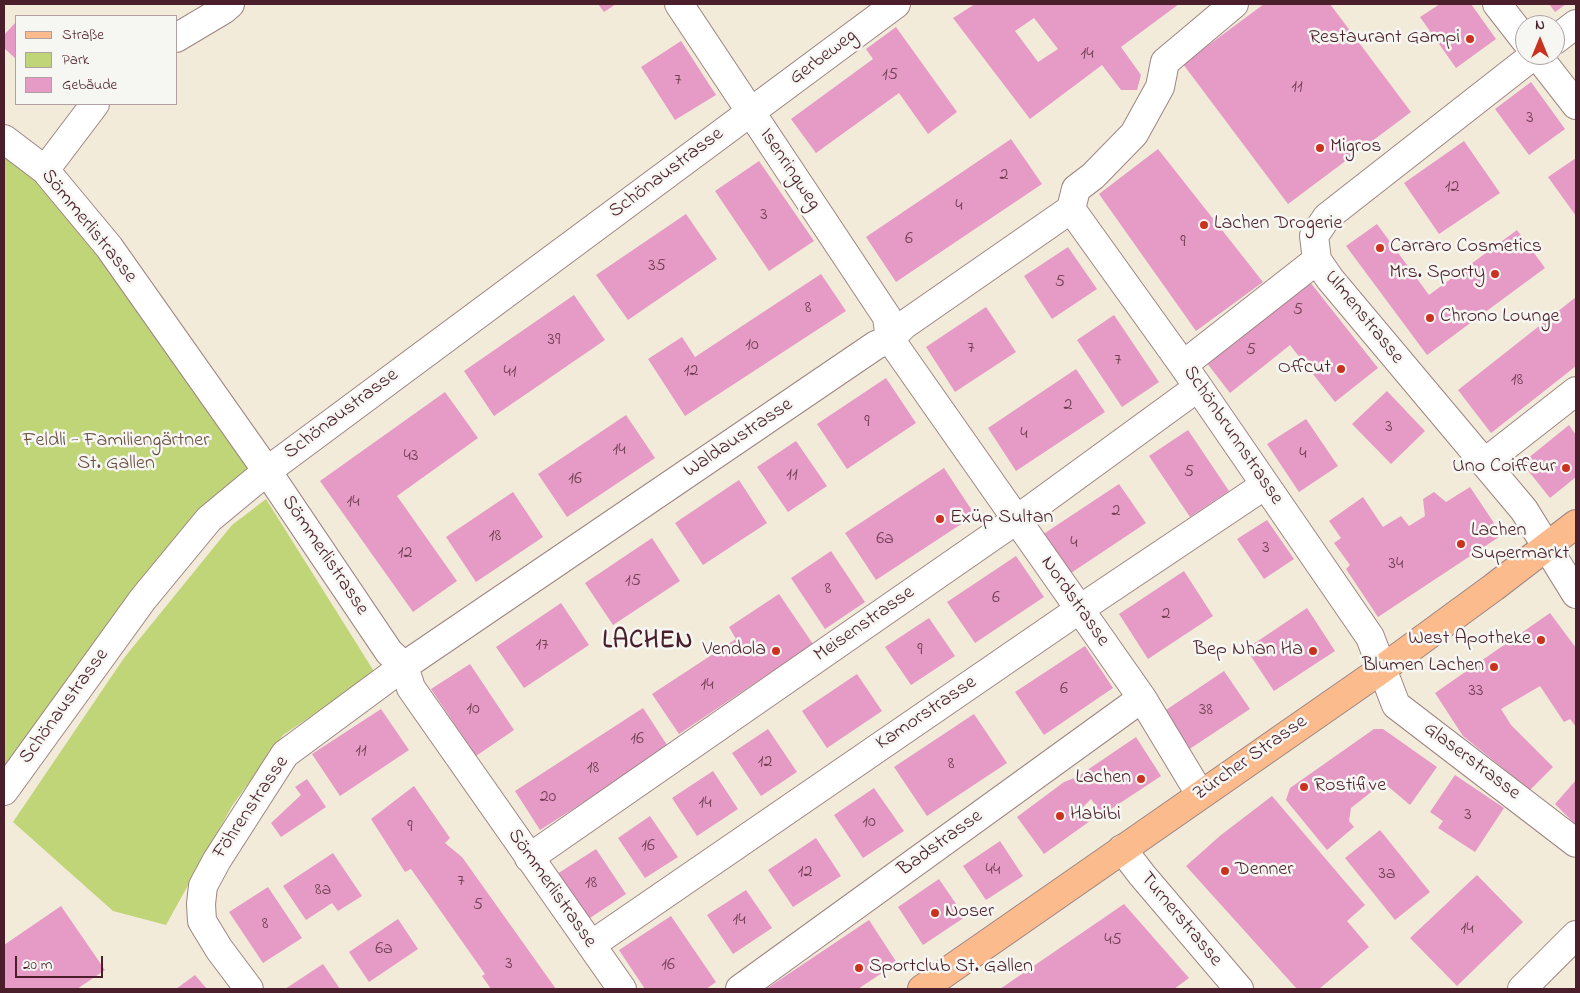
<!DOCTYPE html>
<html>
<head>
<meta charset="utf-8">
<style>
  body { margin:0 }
  #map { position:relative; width:1580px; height:993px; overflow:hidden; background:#f2ebda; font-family:"Indie Flower",sans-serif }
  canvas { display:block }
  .frame { position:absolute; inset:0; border:5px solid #4a1f2b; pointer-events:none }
  .legend { position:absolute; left:15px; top:15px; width:162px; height:90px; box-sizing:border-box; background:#f6f6f2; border:1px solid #b1a0a2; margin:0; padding:6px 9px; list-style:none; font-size:15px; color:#4a1f2b }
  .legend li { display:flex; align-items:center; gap:10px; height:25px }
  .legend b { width:25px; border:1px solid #b1a0a2 }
  .north { position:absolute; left:1515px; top:15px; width:50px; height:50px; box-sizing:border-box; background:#f6f6f2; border:1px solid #b1a0a2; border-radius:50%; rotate:0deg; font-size:14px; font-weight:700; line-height:20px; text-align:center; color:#4a1f2b }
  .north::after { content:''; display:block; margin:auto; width:18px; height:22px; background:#c8321e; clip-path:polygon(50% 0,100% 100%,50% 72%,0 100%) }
  .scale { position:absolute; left:15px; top:956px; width:88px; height:22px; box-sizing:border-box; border:2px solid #4a1f2b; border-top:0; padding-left:6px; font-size:15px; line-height:18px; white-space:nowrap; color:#4a1f2b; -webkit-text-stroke:4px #f6f6f2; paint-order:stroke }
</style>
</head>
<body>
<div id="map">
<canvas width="1580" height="993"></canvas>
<div class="frame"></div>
<ul class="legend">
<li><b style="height:6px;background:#fbbb8d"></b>Straße</li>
<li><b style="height:14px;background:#c0d478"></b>Park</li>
<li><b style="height:14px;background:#e69ac6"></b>Gebäude</li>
</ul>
<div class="north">N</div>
<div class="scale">20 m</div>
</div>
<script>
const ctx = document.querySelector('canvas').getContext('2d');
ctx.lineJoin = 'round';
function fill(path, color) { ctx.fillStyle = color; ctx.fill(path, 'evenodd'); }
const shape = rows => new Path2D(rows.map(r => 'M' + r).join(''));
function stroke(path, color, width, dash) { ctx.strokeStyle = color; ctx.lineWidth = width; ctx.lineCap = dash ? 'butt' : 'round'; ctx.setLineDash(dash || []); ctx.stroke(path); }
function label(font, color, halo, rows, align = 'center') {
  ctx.font = font + ' "Indie Flower",sans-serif'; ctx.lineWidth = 5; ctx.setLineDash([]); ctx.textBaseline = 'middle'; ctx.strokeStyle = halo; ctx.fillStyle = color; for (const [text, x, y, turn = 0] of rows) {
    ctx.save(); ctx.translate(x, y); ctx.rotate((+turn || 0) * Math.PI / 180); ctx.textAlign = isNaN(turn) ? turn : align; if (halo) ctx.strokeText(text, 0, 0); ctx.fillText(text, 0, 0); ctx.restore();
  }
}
fill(shape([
  [4,139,45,170,267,471,4,773],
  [266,499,375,673,283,735,232,806,166,925,113,911,13,822,124,658,232,525]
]), '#c0d478');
fill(shape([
  [598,4,616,4,604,12],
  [975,4,1179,4,1121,47,1141,75,1137,90,1121,90,1102,65,1030,119,953,18],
  [1034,18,1058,49,1038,62,1015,31],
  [1264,4,1330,4,1411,112,1288,204,1183,64],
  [1440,4,1471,4,1496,39,1456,68,1420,17],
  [1549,4,1566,4,1555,12],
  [16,22,16,59,4,48,4,35],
  [896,27,957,112,928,134,899,93,816,153,791,119,873,59,866,49],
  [681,41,716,95,675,120,641,67],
  [1531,82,1565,129,1529,155,1495,109],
  [1011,139,1042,184,896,282,866,237],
  [1464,141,1500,193,1439,234,1404,183],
  [1158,149,1263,282,1196,331,1099,194],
  [1576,158,1576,216,1548,177],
  [759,161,814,241,769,271,715,191],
  [686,214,717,259,628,320,596,275],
  [1377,224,1429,295,1517,230,1545,268,1427,355,1346,246],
  [1068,247,1097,289,1052,319,1024,276],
  [821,274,846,311,685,416,648,359,682,337,695,357],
  [1306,277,1378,368,1335,402,1290,345,1230,393,1203,358],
  [574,295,605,340,494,416,464,371],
  [1576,297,1576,366,1491,433,1458,390],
  [986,307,1016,352,955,392,926,347],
  [1114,315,1159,382,1122,407,1077,340],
  [1076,369,1105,412,1016,471,988,428],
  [886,378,916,423,847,469,817,424],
  [1387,391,1425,431,1391,464,1352,424],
  [445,392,478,438,397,496,457,581,413,612,320,481],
  [626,415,655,458,567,517,538,474],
  [1306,419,1338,466,1299,492,1267,444],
  [1569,425,1576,435,1576,477,1550,498,1522,463],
  [1188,430,1229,491,1190,517,1149,456],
  [796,441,827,486,788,512,757,467],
  [944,468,975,515,876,580,845,533],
  [739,480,767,523,703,565,675,523],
  [1119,484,1146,523,1068,575,1042,535],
  [1470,487,1502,535,1378,617,1346,569,1350,565,1334,543,1341,538,1329,521,1363,497,1383,527,1401,516,1409,526,1425,516,1423,499,1434,492,1446,502],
  [513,492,543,537,476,582,446,537],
  [1267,520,1294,559,1264,579,1237,539],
  [652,538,680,581,613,625,585,583],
  [831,551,865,602,825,629,791,578],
  [1016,556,1044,597,975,643,947,602],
  [1184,571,1213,616,1148,659,1119,614],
  [779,594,813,644,679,734,652,694,736,639,729,627],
  [561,603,589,645,524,688,496,647],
  [1307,608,1335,651,1274,691,1246,649],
  [1550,613,1576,648,1576,727,1570,719,1564,722,1540,686,1501,709,1511,725,1553,767,1530,790,1463,736,1435,693],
  [929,618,955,656,911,685,885,647],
  [1085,646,1113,688,1044,735,1015,692],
  [470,664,514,730,476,756,431,689],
  [1224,671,1250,709,1188,750,1163,712],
  [857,674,882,711,827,748,802,711],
  [643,708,669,748,540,830,515,791],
  [381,709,409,750,340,796,312,754],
  [974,714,1007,763,927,816,894,767],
  [768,729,797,772,761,796,732,753],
  [1374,729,1383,729,1437,767,1410,805,1384,783,1375,789,1351,808,1349,821,1354,827,1327,850,1286,800,1290,788],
  [1136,737,1161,776,1102,815,1091,799,1081,809,1090,821,1044,854,1017,817,1064,782,1077,777],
  [713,771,738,809,697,836,672,798],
  [1455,775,1504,808,1475,852,1438,828,1443,821,1430,812],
  [307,779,326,807,281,837,271,823,301,795,295,787],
  [1576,780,1576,825,1555,804],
  [414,786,450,838,445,843,462,857,556,989,491,989,482,976,485,974,411,869,405,872,371,819],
  [874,788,904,831,863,858,834,815],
  [1272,796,1365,905,1347,921,1369,947,1319,989,1297,989,1186,866,1221,835],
  [650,816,678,857,645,878,618,838],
  [1380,830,1430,892,1395,920,1345,858],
  [816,838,841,876,793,907,768,870],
  [1000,841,1023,876,986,900,963,866],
  [596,849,626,894,587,920,557,874],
  [333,853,362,896,338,911,332,903,306,920,283,886],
  [1477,875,1523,922,1457,986,1410,938],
  [939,879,965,917,923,945,898,907],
  [268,887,302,938,263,963,229,912],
  [746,890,772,928,733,954,707,915],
  [1124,904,1189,978,1174,989,1000,989],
  [61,906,105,970,77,989,4,989,4,945],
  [671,916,716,982,706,989,645,989,619,950],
  [398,919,418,949,369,982,349,952],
  [869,920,897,963,858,989,766,989],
  [323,964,340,989,285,989],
  [195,975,207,989,176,989]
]), '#e69ac6');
const minor = shape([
  [679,4,887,317,890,339,1142,698,1200,794],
  [1497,4,1525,40],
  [176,38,223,10,230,4],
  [1555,40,1576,24],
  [1534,55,1327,217,1314,236,1317,260,1330,279,1524,510,1576,594],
  [1537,55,1576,105],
  [4,139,45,170,109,247,267,471,389,652,404,666,411,688,622,989],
  [45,170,95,104],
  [1071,209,1183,365,1370,637,1396,705,1576,843],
  [1071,209,1076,189,1093,176,1134,134,1160,87,1165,62,1234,4],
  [1183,365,1317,260],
  [1484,463,1576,391],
  [4,791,143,599,209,519,267,471,896,4],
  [1122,849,1142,875,1239,989],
  [529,858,1016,520,1197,388],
  [591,945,1080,609,1265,485],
  [249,989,219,949,202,921,201,904,203,886,217,860,285,754,404,666,876,345,890,339,904,325,1071,209],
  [740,989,1142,698],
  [1522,989,1576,935]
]);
const major = shape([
  [922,989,1382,669,1494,587,1576,524]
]);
stroke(minor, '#9e8582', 30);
stroke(major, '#9e8582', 30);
stroke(minor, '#fff', 28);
stroke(major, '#fbbb8d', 28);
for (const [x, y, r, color] of [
  [1470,39,5,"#c8321e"],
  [1320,148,5,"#c8321e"],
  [1204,225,5,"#c8321e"],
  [1380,248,5,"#c8321e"],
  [1495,274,5,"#c8321e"],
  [1430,318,5,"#c8321e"],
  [1341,369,5,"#c8321e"],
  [1566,468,5,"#c8321e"],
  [940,519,5,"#c8321e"],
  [1461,544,5,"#c8321e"],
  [1541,640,5,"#c8321e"],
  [776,651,5,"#c8321e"],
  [1313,651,5,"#c8321e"],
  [1494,667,5,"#c8321e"],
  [1141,779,5,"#c8321e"],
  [1304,787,5,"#c8321e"],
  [1060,816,5,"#c8321e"],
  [1225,871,5,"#c8321e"],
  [935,913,5,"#c8321e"],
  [859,968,5,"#c8321e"]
]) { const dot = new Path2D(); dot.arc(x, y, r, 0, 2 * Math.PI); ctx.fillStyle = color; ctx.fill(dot); stroke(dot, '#f6f6f2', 2); }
label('18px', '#713e52', null, [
  ["14",1087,55],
  ["15",890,76],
  ["7",678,81],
  ["11",1297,88],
  ["3",1530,119],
  ["2",1004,176],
  ["12",1452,188],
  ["4",959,207],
  ["3",764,216],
  ["6",909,240],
  ["9",1183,243],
  ["35",657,267],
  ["5",1060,283],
  ["8",808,309],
  ["5",1298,311],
  ["39",554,341],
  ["10",752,346],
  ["7",971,349],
  ["5",1251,351],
  ["7",1118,361],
  ["12",691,372],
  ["41",510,373],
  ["18",1517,381],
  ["2",1068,406],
  ["9",867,423],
  ["3",1389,428],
  ["4",1024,435],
  ["14",619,451],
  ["4",1303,455],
  ["43",411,457],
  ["5",1189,473],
  ["11",792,476],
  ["16",575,480],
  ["14",353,503],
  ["2",1116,512],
  ["18",495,537],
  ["6a",885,540],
  ["4",1074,544],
  ["3",1266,549],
  ["12",405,554],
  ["34",1396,565],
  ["15",633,582],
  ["8",828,590],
  ["6",996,599],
  ["2",1166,615],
  ["17",542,646],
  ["9",920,651],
  ["14",707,686],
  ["6",1064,690],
  ["33",1476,692],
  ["10",473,710],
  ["38",1206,711],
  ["16",637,740],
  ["11",361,752],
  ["12",765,763],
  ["8",951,765],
  ["18",593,769],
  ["20",548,798],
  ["14",705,804],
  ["3",1468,816],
  ["10",869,823],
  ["9",410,828],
  ["16",648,847],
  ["44",993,871],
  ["12",805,873],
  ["3a",1387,875],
  ["7",461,882],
  ["18",591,884],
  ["8a",323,891],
  ["5",478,906],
  ["14",739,921],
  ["8",265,925],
  ["14",1467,930],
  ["45",1113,941],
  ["6a",384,950],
  ["3",509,965],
  ["16",668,966]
]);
label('20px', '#4a1f2b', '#f6f6f2', [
  ["Restaurant Gampi",1460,39,"right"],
  ["Migros",1330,148],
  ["Lachen Drogerie",1214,225],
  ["Carraro Cosmetics",1390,248],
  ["Mrs. Sporty",1485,274,"right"],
  ["Chrono Lounge",1440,318],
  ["Offcut",1331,369,"right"],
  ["Uno Coiffeur",1556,468,"right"],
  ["Exüp Sultan",950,519],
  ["Lachen",1471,532],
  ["Supermarkt",1471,555],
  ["West Apotheke",1531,640,"right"],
  ["Vendola",766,651,"right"],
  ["Bep Nhan Ha",1303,651,"right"],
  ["Blumen Lachen",1484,667,"right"],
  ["Lachen",1131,779,"right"],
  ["Rostifive",1314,787],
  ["Habibi",1070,816],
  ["Denner",1235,871],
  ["Noser",945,913],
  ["Sportclub St. Gallen",869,968]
], 'left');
label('20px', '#4a1f2b', '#f6f6f2', [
  ["Gerbeweg",824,58,-37],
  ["Isenringweg",789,170,56],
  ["Schönaustrasse",667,174,-37],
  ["Sömmerlistrasse",88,227,51],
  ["Ulmenstrasse",1363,318,51],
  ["Schönaustrasse",342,415,-37],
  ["Schönbrunnstrasse",1232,436,56],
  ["Waldaustrasse",739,439,-34],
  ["Sömmerlistrasse",324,556,56],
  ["Nordstrasse",1074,602,55],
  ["Meisenstrasse",865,625,-35],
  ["Schönaustrasse",65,707,-54],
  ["Kamorstrasse",927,714,-34],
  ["Zürcher Strasse",1251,759,-35],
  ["Glaserstrasse",1471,762,37],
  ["Föhrenstrasse",252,808,-56],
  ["Badstrasse",941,844,-36],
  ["Sömmerlistrasse",551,889,55],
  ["Turnerstrasse",1180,920,50]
]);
label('20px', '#684c3e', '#f6f6f2', [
  ["Feldli - Familiengärtner",116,442],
  ["St. Gallen",116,465]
]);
ctx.letterSpacing = '1px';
label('bold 25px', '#4a1f2b', '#f6f6f2', [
  ["LACHEN",648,643]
]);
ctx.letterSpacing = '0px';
</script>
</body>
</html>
